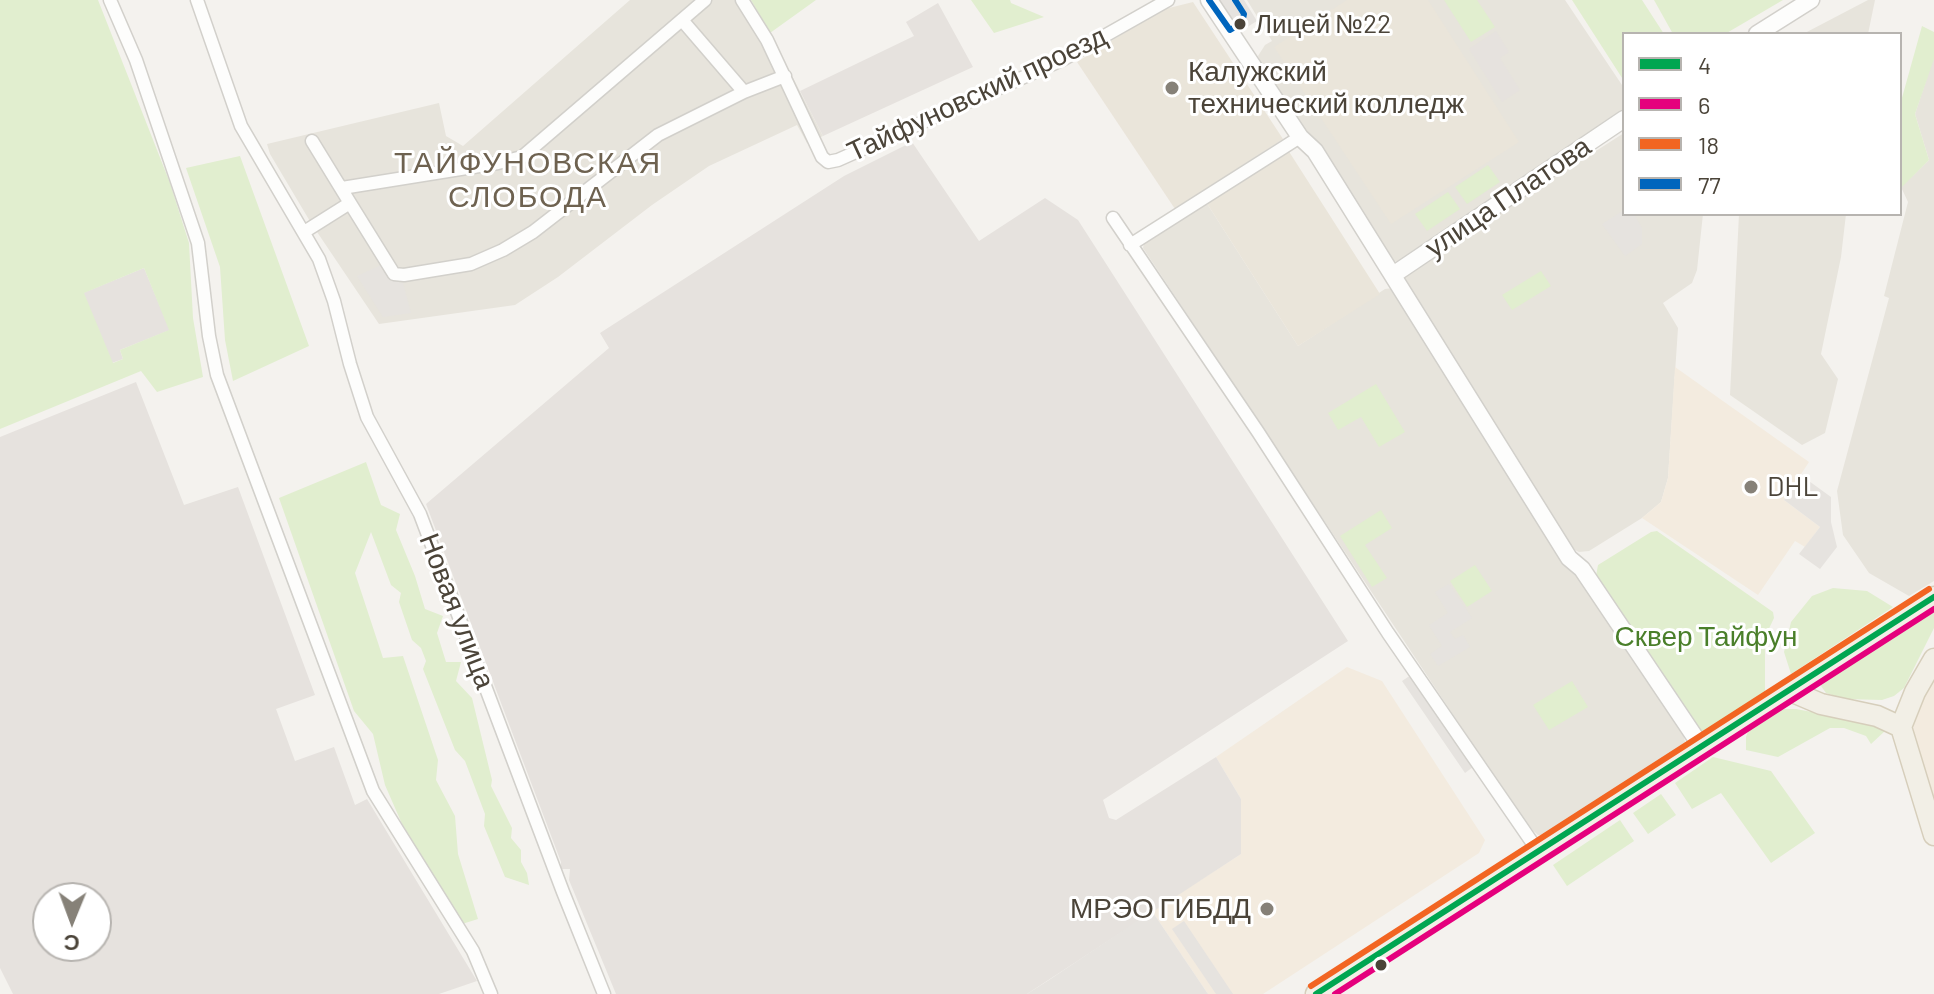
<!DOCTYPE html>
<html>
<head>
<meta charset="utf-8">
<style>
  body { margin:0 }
  #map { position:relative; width:1934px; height:994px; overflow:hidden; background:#f4f2ee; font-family:Barlow,sans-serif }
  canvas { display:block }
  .legend { position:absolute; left:1622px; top:32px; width:280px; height:184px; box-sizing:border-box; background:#fff; border:2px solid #b7b4b0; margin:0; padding:10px 14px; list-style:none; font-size:24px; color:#4b4439 }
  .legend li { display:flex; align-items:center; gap:16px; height:40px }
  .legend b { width:40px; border:2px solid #b7b4b0 }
  .north { position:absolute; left:32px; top:882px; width:80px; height:80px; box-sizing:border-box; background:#fff; border:2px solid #b7b4b0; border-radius:50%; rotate:181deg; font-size:22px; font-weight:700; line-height:32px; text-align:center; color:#4b4439 }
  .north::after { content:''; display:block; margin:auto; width:28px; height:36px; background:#868178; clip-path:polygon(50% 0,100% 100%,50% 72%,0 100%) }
</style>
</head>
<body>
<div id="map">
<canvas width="1934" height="994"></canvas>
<ul class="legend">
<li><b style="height:10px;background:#00a651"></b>4</li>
<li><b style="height:10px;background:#e5007d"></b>6</li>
<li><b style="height:10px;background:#f26522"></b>18</li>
<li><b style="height:10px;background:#0065bd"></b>77</li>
</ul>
<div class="north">С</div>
</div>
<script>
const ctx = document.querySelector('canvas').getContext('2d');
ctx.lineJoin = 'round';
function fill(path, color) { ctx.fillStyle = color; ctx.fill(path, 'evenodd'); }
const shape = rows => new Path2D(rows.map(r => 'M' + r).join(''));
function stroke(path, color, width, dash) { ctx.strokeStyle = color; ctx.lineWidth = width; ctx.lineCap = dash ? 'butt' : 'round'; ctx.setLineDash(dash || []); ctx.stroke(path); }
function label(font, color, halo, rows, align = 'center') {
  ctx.font = font + ' Barlow,sans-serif'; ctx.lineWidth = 6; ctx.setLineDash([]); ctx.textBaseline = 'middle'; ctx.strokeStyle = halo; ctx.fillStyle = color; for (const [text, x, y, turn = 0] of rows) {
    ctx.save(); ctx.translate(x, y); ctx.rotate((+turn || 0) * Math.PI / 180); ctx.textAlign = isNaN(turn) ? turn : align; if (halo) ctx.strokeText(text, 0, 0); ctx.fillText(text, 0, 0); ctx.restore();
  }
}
fill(shape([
  [630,0,748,0,773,39,823,136,807,143,797,125,709,166,652,205,558,277,515,305,379,324,311,223,270,154,267,144,439,103,446,136,463,146],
  [1247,0,1565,0,1624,88,1624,114,1401,262,1390,261,1303,132,1260,61,1258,56,1265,45,1272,41],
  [1868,0,1875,0,1868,34,1803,34],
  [1934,56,1934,581,1909,596,1869,573,1843,535,1837,491,1889,298,1884,296,1908,202,1901,187,1929,160,1915,114],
  [1624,133,1624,214,1703,214,1697,270,1692,283,1663,303,1678,328,1668,478,1661,502,1642,518,1589,551,1579,552,1569,547,1404,278,1410,270],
  [1206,202,1298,346,1385,289,1394,288,1683,733,1685,742,1682,747,1547,835,1538,835,1525,823,1143,248,1144,243],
  [1739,214,1846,214,1841,257,1821,354,1838,379,1825,433,1802,445,1730,395]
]), '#e7e4dc');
fill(shape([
  [1675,367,1809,462,1784,500,1820,527,1805,547,1795,541,1758,595,1642,518,1661,502,1668,478],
  [1347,667,1382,681,1485,840,1479,853,1263,994,1208,994,1152,911,1241,854,1241,799,1216,757],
  [1934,671,1934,801,1914,739,1913,722]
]), '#f3ebdf');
fill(shape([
  [938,3,973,67,823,136,800,91,914,36,906,22],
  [1496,31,1509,52,1500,58,1520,90,1502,102,1469,49],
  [912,142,979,241,1045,198,1078,220,1348,641,1103,800,1109,818,1116,820,1216,757,1241,799,1241,854,1027,994,616,994,569,880,570,869,561,869,561,862,426,504,609,348,600,333,844,176],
  [144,268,170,330,120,350,123,359,112,363,83,293],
  [136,382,184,505,238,487,315,695,276,709,295,761,334,747,355,805,367,799,477,981,439,994,13,994,0,968,0,437],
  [48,898,96,898,96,946,48,946]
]), '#e6e2de');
fill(shape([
  [1347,0,1428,0,1519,142,1391,224,1274,47],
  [1193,2,1283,139,1175,209,1077,62,1161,10],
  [1288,150,1380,294,1298,346,1206,202]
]), '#eae5da');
fill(shape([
  [0,0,98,0,170,183,189,243,193,318,203,377,157,392,141,371,0,429],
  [144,268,169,330,120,350,123,359,113,363,84,293],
  [751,0,816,0,770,33],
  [971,0,1010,0,1011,3,1044,17,994,33],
  [1444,0,1477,0,1495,27,1471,42],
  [1572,0,1642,0,1664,34,1624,34,1624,81],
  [1654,0,1783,0,1725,34,1673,34],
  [1922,26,1934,32,1934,59,1915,114,1929,160,1900,189,1900,105],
  [240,156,309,346,233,381,225,340,220,267,186,168],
  [1488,165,1500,182,1467,204,1455,187],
  [1448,192,1460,209,1427,231,1415,214],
  [1541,271,1551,286,1512,310,1502,295],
  [1376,384,1405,432,1379,447,1361,417,1338,430,1328,413],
  [366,462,381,505,400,514,396,530,415,576,425,609,443,616,437,633,446,662,461,662,456,681,472,698,492,780,491,786,512,828,511,838,521,850,521,862,527,873,529,885,505,877,484,826,485,814,465,761,455,750,423,669,426,661,421,648,412,640,399,602,401,593,391,585,371,532,355,573,383,658,403,656,438,760,436,780,455,816,458,854,478,919,462,924,402,824,385,785,373,734,354,711,279,498],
  [1381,510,1392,528,1365,545,1387,578,1372,587,1340,536],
  [1657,531,1773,612,1774,618,1765,637,1765,693,1705,732,1698,731,1596,576,1598,565,1651,532],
  [1475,565,1492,591,1467,607,1450,581],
  [1833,588,1867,591,1893,607,1791,674,1784,652,1791,622,1812,596],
  [1927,612,1934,613,1934,628,1904,688,1894,696,1882,700,1845,699,1826,693,1821,686,1822,680],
  [1572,681,1588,707,1549,730,1533,705],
  [1780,709,1796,709,1875,724,1885,731,1871,744,1866,736,1844,728,1830,728,1778,757,1746,750,1746,737,1749,729],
  [1713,757,1771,771,1815,833,1771,863,1721,793,1692,809,1675,783],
  [1661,794,1676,815,1648,834,1633,813],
  [1620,820,1634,841,1567,886,1553,865]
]), '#e1eecf');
fill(shape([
  [1219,0,1244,0,1257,21,1239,32],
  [1624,210,1624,214,1634,214,1642,228,1642,244,1625,256,1602,224],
  [381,265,390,280,403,283,411,313,383,317,357,276],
  [1802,476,1831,497,1831,522,1837,547,1820,569,1799,554,1820,527,1784,500],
  [1449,584,1472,618,1450,632,1455,639,1463,635,1470,647,1438,666,1430,654,1442,646,1429,625,1448,613,1435,592],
  [1411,675,1473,767,1465,773,1402,681],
  [1152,911,1208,994,1027,994,1049,980],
  [1184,921,1233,994,1216,994,1172,929]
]), '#e6e3df');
const minor = shape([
  [110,0,136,60,198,243,209,336,217,375,373,791,473,951,491,994],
  [197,0,241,126,319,259,334,301,350,364,367,417,420,514,563,892,604,994],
  [742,0,767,40,814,140,822,157,828,162,838,160,1062,60,1168,0],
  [682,20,744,92],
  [342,188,498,163,522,157,705,0],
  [350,203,394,274,404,275,471,264,503,250,533,232,658,135,744,92,785,76],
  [1113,218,1258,432,1388,633,1538,851],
  [304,232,350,203,312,141],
  [1130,245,1300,137]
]);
const tertiary = shape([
  [1209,0,1300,137,1315,151,1569,558,1582,569,1701,746],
  [1757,34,1811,0],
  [1393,275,1624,119]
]);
const primary = shape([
  [1788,690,1821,704,1877,716,1901,727],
  [1901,727,1934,835],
  [1901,727,1915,692,1934,659],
  [1316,994,1934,597]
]);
stroke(minor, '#d2d0cb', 15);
stroke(tertiary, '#d2d0cb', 19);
stroke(primary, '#d6cebb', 23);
stroke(minor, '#fdfdfc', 12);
stroke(tertiary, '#fdfdfc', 16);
stroke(primary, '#f2efe6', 20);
stroke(shape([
  [1316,994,1934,597]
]), '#00a651', 6);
stroke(shape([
  [1335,994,1934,609]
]), '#e5007d', 6);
stroke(shape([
  [1311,986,1929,589]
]), '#f26522', 6);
stroke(shape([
  [1209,0,1230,30,1242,23,1244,14,1235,0]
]), '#0065bd', 6);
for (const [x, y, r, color] of [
  [1240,24,7,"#4b4439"],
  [1172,88,8,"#868178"],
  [1751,487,8,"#868178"],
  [1267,909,8,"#868178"],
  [1381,965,7,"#4b4439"]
]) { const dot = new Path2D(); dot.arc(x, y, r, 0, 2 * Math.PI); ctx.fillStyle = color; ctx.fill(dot); stroke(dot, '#fff', 3); }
label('26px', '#4b4439', '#fff', [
  ["Лицей №22",1255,24]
], 'left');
label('28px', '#4b4439', '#fff', [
  ["Калужский",1188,72],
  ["технический колледж",1188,104],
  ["DHL",1767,487],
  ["МРЭО ГИБДД",1251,909,"right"]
], 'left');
label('28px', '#4b4439', '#fff', [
  ["Тайфуновский проезд",977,94,-25],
  ["улица Платова",1508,197,-34],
  ["Новая улица",457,611,69]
]);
label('28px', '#4a7f2a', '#fff', [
  ["Сквер Тайфун",1706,637]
]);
ctx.letterSpacing = '2px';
label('30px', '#6e6250', '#fff', [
  ["ТАЙФУНОВСКАЯ",528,163],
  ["СЛОБОДА",528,197]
]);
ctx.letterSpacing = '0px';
</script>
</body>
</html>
